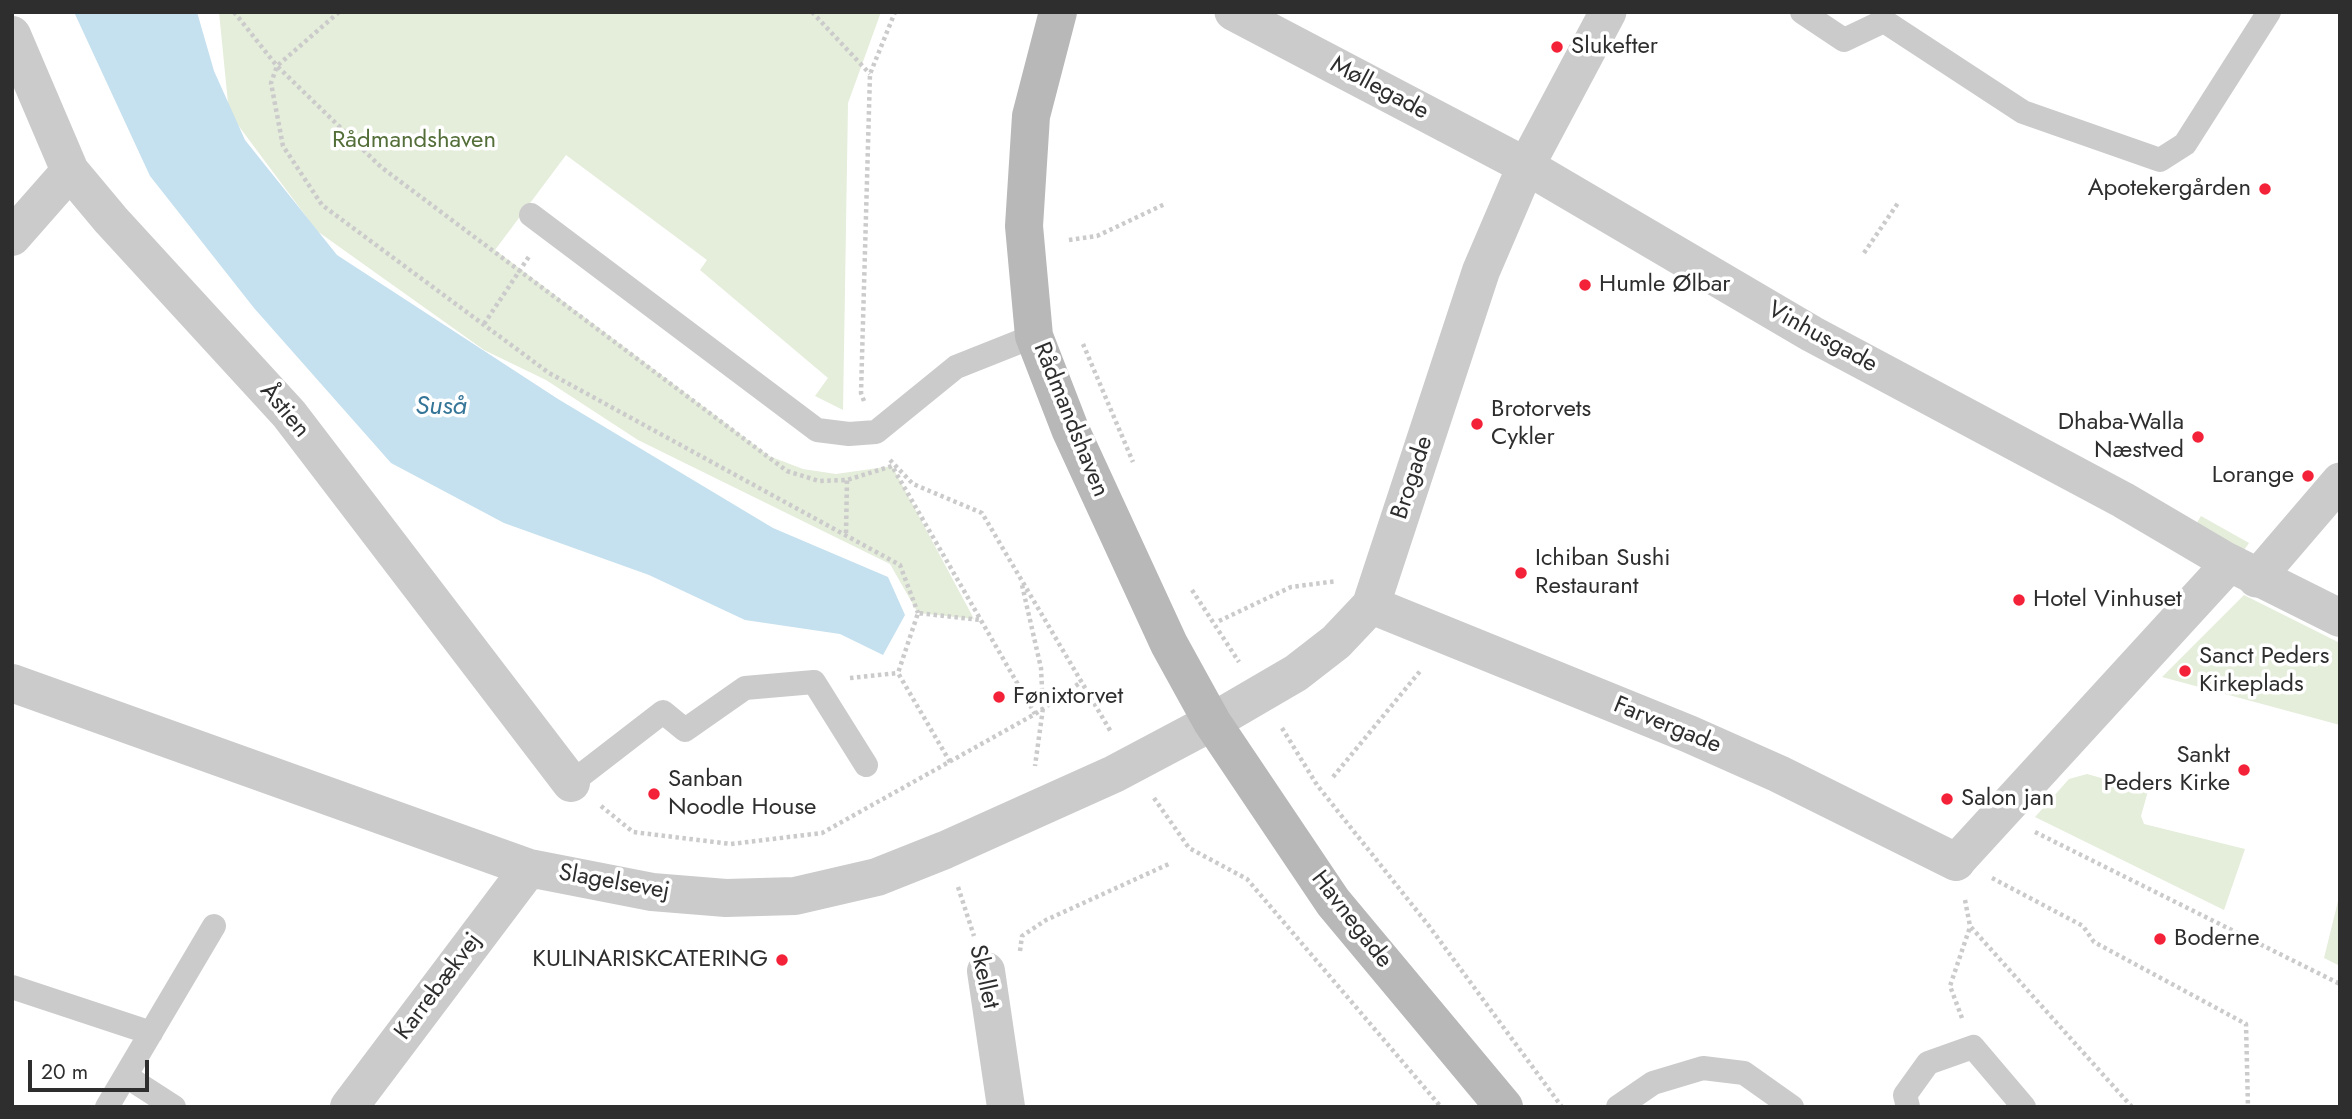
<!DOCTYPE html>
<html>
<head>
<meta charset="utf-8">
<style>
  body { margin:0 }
  #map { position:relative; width:2352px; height:1119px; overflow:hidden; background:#fff; font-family:Jost,sans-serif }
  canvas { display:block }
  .frame { position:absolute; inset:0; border:14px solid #2e2e2e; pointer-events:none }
  .scale { position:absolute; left:28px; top:1060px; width:121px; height:32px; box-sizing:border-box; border:4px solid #2e2e2e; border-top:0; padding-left:9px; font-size:21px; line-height:24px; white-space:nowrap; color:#2e2e2e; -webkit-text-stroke:5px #fff; paint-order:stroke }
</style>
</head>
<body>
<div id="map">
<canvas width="2352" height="1119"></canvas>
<div class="frame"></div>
<div class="scale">20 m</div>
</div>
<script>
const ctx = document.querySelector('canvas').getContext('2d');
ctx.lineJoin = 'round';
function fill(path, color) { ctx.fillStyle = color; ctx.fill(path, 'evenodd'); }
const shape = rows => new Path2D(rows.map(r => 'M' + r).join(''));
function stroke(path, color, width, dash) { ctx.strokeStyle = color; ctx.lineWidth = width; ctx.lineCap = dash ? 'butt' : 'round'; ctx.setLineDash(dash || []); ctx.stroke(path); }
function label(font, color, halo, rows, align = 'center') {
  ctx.font = font + ' Jost,sans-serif'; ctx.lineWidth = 7; ctx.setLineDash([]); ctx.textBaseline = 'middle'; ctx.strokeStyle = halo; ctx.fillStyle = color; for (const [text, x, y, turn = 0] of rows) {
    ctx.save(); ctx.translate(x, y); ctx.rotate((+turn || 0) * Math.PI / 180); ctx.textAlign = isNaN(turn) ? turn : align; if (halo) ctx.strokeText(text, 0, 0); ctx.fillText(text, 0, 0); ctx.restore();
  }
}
fill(shape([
  [219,12,881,12,848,103,843,410,815,396,828,378,700,270,707,260,566,155,495,250,769,456,803,469,836,474,892,466,974,619,918,613,890,564,638,440,546,380,484,350,317,231,229,113],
  [2201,516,2249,543,2240,556,2193,529],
  [2244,595,2340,643,2340,725,2162,677],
  [2087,774,2148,791,2141,816,2144,824,2245,849,2224,910,2035,817,2069,779],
  [2340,893,2340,966,2324,958]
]), '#e5eddb');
fill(shape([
  [74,12,197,12,214,71,245,140,337,255,558,399,773,528,888,577,905,615,883,655,840,634,745,620,649,575,504,523,391,463,254,308,150,176]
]), '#c5e0ee');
stroke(shape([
  [234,12,277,66,381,167,787,471,819,481,847,480,892,466,1035,714],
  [339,12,277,66,271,83,283,146,322,205,549,373,900,565,918,613],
  [812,12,870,74],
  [1069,240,1097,236,1165,204],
  [1864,253,1898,203],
  [484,324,530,255],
  [1083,344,1133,462],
  [864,401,861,393,870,74,895,12],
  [890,460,913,484,982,513,1111,732],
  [846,533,847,480],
  [1022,585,1041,668,1043,708,1035,766],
  [1192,590,1239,662],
  [1219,621,1291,587,1337,581],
  [850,678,898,673],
  [1282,728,1317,785,1429,926,1562,1107],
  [950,762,898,673,918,613,980,620],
  [1333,777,1421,670],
  [1154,798,1189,848,1247,879,1441,1107],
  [601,806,633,832,731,844,822,833,1035,714,1081,682],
  [2035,832,2340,984],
  [1992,878,2083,926,2094,942,2246,1024,2248,1107],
  [958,887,974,936],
  [1965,900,1970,926,2132,1107],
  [1020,951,1022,936,1046,920,1171,863],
  [1962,1018,1950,986,1970,927]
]), '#cbcbcb', 4.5, [3.5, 3.5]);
stroke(shape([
  [1802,12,1844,40,1884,21,2023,112,2160,160,2185,144,2269,12],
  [531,215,817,430,849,434,876,432,956,367,1034,336],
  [571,783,663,712,685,730,745,688,814,682,866,765],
  [12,987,151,1033],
  [126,1076,174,1107],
  [107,1107,214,926],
  [1618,1107,1653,1083,1703,1068,1744,1073,1792,1107],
  [1908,1107,1905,1095,1928,1063,1973,1047,2024,1107]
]), '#cbcbcb', 24);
stroke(shape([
  [1233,12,1526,166,1812,334,2123,500,2230,563,1956,862],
  [1526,166,1608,12],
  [2256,579,2340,481]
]), '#cbcbcb', 37);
stroke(shape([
  [12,35,70,171,111,220,289,414,571,783],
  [12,237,70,171],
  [2230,563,2340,618],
  [1371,605,1689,734,1779,774,1956,862],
  [1212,722,1296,673,1336,642,1371,605,1481,271,1526,166],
  [986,971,1006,1107]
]), '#cbcbcb', 38);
stroke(shape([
  [12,683,529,868,652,892,726,898,795,896,877,877,945,850,1114,774,1212,722],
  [349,1107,529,868]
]), '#cbcbcb', 38);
stroke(shape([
  [1058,12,1031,116,1024,226,1034,336,1070,429,1169,644,1212,722,1333,902,1504,1107]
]), '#b8b8b8', 38);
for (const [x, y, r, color] of [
  [1557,47,7,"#f42239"],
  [2265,189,7,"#f42239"],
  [1585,285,7,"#f42239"],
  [1477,424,7,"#f42239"],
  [2198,437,7,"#f42239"],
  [2308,476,7,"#f42239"],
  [1521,573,7,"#f42239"],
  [2019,600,7,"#f42239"],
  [2185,671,7,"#f42239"],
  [999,697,7,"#f42239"],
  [2244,770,7,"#f42239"],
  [654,794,7,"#f42239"],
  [1947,799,7,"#f42239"],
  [2160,939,7,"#f42239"],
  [782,960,7,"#f42239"]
]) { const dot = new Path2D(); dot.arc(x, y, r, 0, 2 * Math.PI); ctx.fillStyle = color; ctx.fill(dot); stroke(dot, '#fff', 2.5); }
label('24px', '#2e2e2e', '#fff', [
  ["Slukefter",1571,47],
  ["Apotekergården",2251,189,"right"],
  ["Humle Ølbar",1599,285],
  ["Brotorvets",1491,410],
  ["Cykler",1491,438],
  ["Dhaba-Walla",2184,423,"right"],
  ["Næstved",2184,451,"right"],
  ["Lorange",2294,476,"right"],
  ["Ichiban Sushi",1535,559],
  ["Restaurant",1535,587],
  ["Hotel Vinhuset",2033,600],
  ["Sanct Peders",2199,657],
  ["Kirkeplads",2199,685],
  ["Fønixtorvet",1013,697],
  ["Sankt",2230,756,"right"],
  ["Peders Kirke",2230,784,"right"],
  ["Sanban",668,780],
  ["Noodle House",668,808],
  ["Salon jan",1961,799],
  ["Boderne",2174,939],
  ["KULINARISKCATERING",768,960,"right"]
], 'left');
label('24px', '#2e2e2e', '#fff', [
  ["Møllegade",1379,89,28],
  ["Vinhusgade",1822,338,29],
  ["Åstien",284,411,50],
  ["Rådmandshaven",1070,420,68],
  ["Brogade",1413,478,-72],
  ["Farvergade",1667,726,22],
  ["Slagelsevej",614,883,10],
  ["Havnegade",1351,920,52],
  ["Skellet",983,977,77],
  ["Karrebækvej",439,987,-53]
]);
label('24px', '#536e38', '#fff', [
  ["Rådmandshaven",414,141]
]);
label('italic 26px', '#357597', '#fff', [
  ["Suså",441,408]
]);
</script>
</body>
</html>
